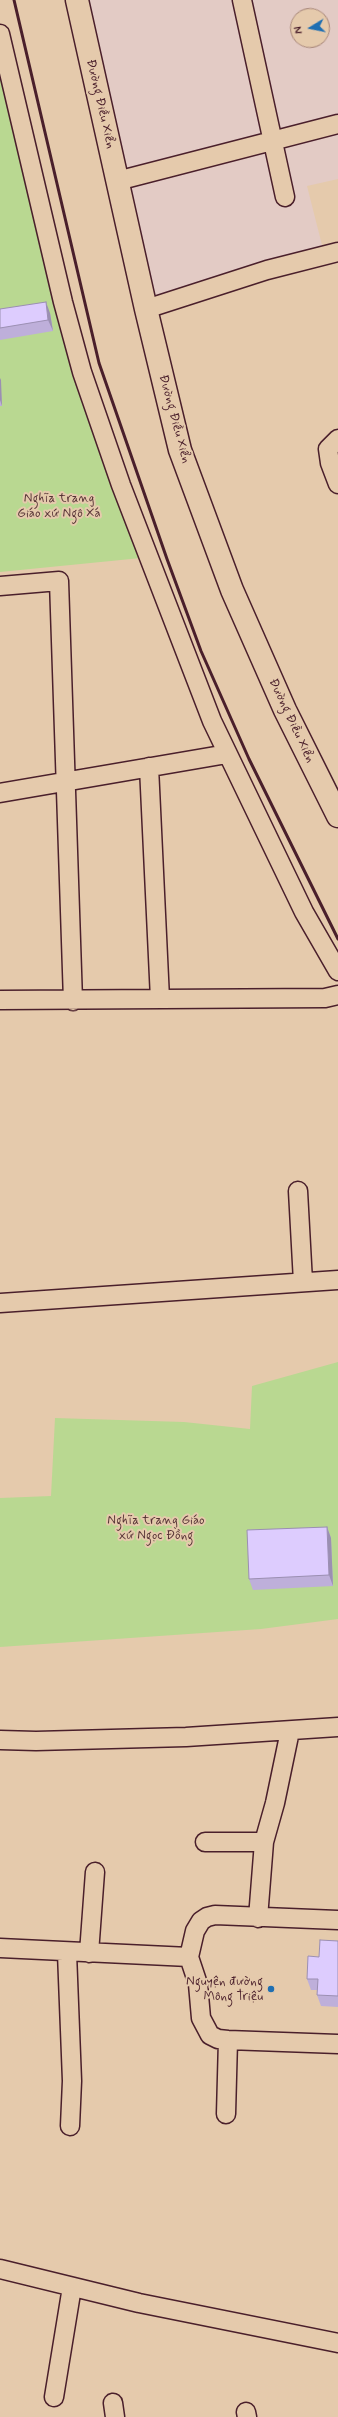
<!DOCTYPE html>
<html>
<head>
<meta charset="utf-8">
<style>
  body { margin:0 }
  #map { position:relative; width:338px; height:2417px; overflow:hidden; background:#e5caac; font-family:Mynerve,sans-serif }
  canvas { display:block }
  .north { position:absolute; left:290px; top:8px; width:40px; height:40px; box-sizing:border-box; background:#e5caac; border:1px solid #a78678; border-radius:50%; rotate:260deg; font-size:11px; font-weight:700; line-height:16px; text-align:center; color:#4a1f2b }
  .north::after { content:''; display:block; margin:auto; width:14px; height:18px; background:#1f6fb2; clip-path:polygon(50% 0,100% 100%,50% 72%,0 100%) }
</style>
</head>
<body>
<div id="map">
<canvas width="338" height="2417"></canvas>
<div class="north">N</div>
</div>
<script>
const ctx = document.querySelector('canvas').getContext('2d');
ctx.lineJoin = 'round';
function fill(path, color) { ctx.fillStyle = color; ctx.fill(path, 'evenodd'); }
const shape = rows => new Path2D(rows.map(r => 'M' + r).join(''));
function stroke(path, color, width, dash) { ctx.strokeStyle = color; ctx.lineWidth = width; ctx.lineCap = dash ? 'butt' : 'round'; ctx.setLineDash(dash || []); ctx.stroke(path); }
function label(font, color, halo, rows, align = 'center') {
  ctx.font = font + ' Mynerve,sans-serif'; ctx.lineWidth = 4; ctx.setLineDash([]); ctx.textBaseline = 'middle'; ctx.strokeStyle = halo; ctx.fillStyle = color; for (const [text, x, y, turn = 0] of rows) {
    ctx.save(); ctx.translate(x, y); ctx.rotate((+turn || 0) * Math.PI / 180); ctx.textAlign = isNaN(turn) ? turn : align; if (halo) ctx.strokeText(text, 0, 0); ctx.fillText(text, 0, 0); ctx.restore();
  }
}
fill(shape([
  [87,0,338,0,338,179,307,186,323,249,154,299],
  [298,16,322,16,322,40,298,40]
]), '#e3cbc5');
fill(shape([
  [0,62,141,558,0,572],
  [338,1362,338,1619,261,1629,0,1647,0,1498,51,1496,55,1418,184,1422,250,1429,252,1386]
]), '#b9d891');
const minor = shape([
  [242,0,285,197],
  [0,34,63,302,82,372,121,485,212,721,304,912,338,971],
  [117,181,338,124],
  [146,309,267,270,338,252],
  [338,439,328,449,330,463,338,484],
  [0,586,59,581,73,1001],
  [149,767,160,999],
  [0,793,227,754],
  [0,1000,325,998,338,995],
  [298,1191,303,1282],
  [0,1303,338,1280],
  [0,1740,36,1741,186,1737,338,1727],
  [205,1842,264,1842,275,1803,290,1731],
  [258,1918,264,1842],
  [0,1948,189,1957,198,1984,201,2018,210,2035,218,2039,228,2040,338,2044],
  [67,1953,72,2081,70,2126],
  [89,1953,95,1872],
  [189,1957,195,1931,201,1921,207,1917,215,1915,338,1920],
  [226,2114,228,2040],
  [0,2269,139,2303,338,2343],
  [54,2397,72,2287],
  [113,2403,115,2417],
  [246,2412,247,2417]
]);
const tertiary = shape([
  [77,0,146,309,180,450,232,590,285,710,338,816]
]);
stroke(minor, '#4a1f2b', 21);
stroke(tertiary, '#4a1f2b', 25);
stroke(minor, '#e5caac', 18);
stroke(tertiary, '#e5caac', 22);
stroke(shape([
  [14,0,99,363,167,559,201,651,249,759,338,939]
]), '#4a1f2b', 3);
fill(shape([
  [0,309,50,313,53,331,0,340],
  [0,378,2,406,0,406],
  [327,1527,331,1538,333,1586,253,1590,249,1579],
  [338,1941,338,2007,321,2006,317,1995,317,1990,311,1990,307,1979,319,1957]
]), '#beafda');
fill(shape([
  [46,302,50,313,53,331,48,320],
  [0,378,1,380,2,406,0,400],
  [327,1527,331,1538,333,1586,329,1575]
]), '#9b8fb2');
const building = shape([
  [46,302,48,320,0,328,0,309,46,302],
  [327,1527,329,1575,249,1579,247,1530,327,1527],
  [320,1940,338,1941,338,1996,317,1995,318,1979,307,1979,308,1956,319,1957,320,1940]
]);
fill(building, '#ddccfe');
stroke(building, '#9b8fb2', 1);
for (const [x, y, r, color] of [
  [271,1989,4,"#1f6fb2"]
]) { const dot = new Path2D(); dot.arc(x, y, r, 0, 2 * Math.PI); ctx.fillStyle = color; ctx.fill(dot); stroke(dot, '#e5caac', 1.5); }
label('13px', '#4a1f2b', '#e5caac', [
  ["Đường Điều Xiển",100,104,77],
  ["Đường Điều Xiển",174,419,75],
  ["Đường Điều Xiển",291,721,65]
]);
label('13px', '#553235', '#e5caac', [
  ["Nghĩa trang",59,499],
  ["Giáo xứ Ngô Xá",59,514],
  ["Nghĩa trang Giáo",156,1521],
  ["xứ Ngọc Đồng",156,1536]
]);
label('13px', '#4a1f2b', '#e5caac', [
  ["Nguyện đường",263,1982],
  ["Mông Triệu",263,1997]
], 'right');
</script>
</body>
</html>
